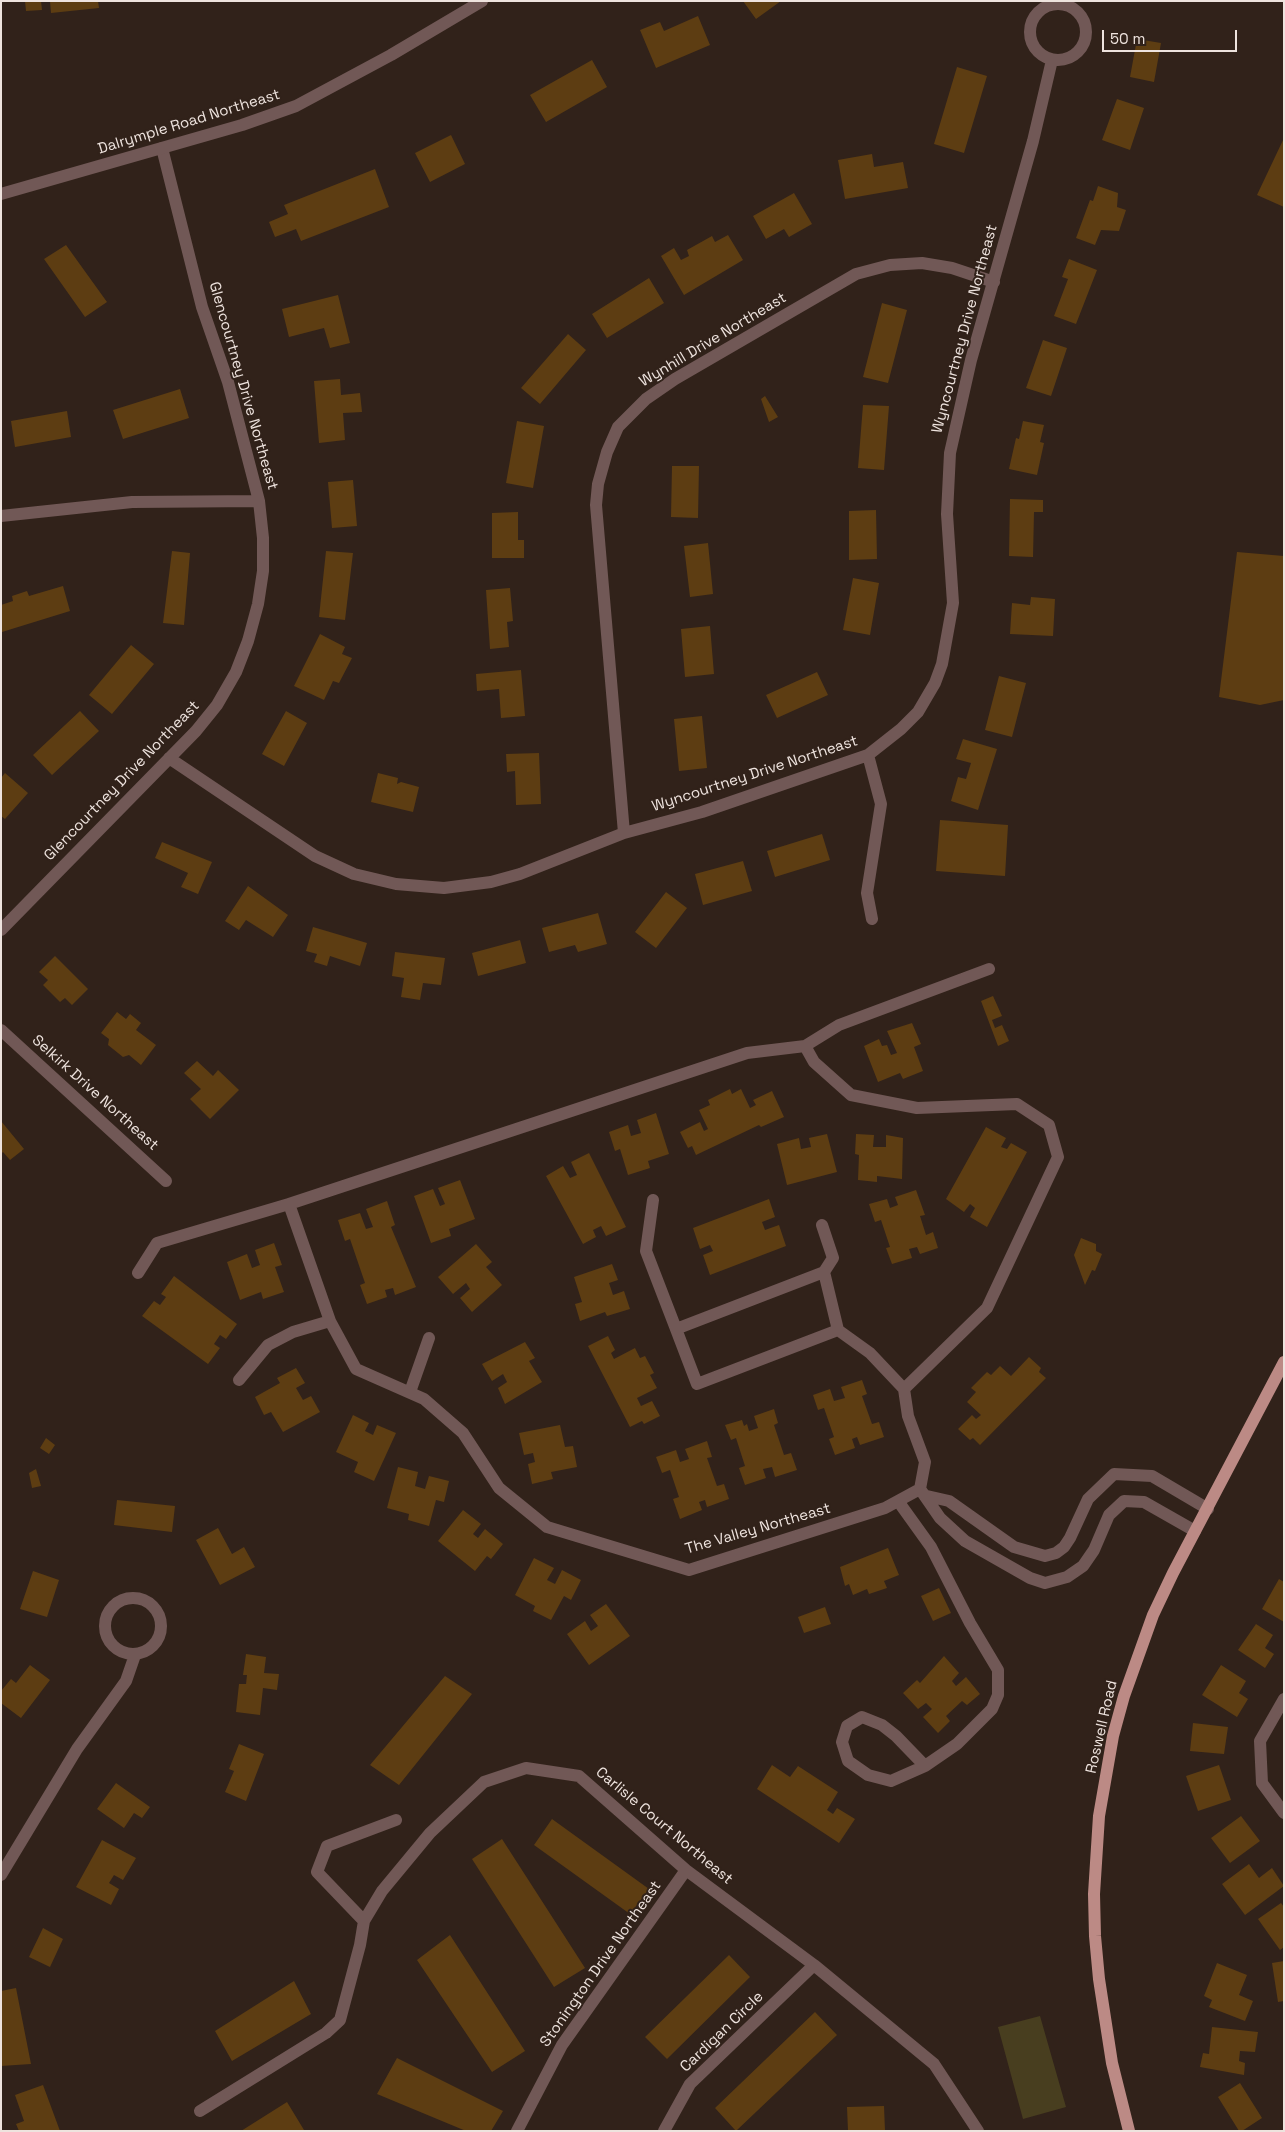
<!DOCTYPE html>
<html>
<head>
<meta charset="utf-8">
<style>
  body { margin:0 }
  #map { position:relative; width:1285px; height:2132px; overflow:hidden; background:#31221a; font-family:"Space Grotesk",sans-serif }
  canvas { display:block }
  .frame { position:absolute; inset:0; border:2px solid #eee3de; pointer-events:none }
  .scale { position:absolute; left:1102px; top:30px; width:135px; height:22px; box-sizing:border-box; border:2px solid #eee3de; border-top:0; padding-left:6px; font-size:15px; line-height:18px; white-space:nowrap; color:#eee3de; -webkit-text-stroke:4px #31221a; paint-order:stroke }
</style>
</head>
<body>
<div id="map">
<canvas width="1285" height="2132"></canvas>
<div class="frame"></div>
<div class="scale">50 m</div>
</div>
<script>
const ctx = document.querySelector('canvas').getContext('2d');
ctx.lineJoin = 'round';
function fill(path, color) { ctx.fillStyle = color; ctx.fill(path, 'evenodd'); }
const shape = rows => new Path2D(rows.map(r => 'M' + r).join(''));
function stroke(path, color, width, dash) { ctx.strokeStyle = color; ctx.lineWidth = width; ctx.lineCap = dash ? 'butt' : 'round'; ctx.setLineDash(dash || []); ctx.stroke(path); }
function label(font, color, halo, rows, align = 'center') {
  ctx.font = font + ' "Space Grotesk",sans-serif'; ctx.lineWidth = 4; ctx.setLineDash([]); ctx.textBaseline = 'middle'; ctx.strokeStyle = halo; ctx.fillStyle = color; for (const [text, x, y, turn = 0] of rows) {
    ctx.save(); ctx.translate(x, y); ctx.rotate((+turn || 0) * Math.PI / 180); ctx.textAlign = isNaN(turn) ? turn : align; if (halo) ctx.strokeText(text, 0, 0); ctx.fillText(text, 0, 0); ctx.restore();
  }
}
fill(shape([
  [1040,2016,1066,2107,1023,2119,998,2027]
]), '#483e1f');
fill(shape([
  [25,1,41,1,42,10,26,11],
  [50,1,98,1,99,8,51,13],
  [743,1,781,1,756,19],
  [698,16,710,45,656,68,640,30,660,22,664,31],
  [1137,39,1161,43,1154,82,1130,77],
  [592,60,607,87,546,122,530,95],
  [957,67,987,76,964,153,934,144],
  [1117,99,1144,108,1130,150,1102,140],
  [451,135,465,164,430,182,415,153],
  [1284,138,1284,207,1257,195],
  [872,154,874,167,903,162,908,188,845,199,838,160],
  [375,169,389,207,301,241,296,229,275,237,269,222,288,214,284,205],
  [1098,186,1118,193,1117,207,1126,210,1119,231,1101,230,1095,245,1076,238,1090,200,1093,201],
  [794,193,812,224,789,237,784,229,766,239,753,216],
  [728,235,743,260,684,295,661,256,674,248,681,260,689,256,687,250,712,236,715,242],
  [66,245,107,302,85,317,44,259],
  [1069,259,1097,270,1076,324,1054,316,1068,279,1062,277],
  [649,278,664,303,607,338,592,314],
  [338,295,350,343,330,348,324,328,289,337,282,309],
  [882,303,907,310,888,383,863,377],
  [568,334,586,350,540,404,521,388],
  [1043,340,1067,348,1051,396,1026,388],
  [340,379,341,395,360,393,362,412,343,413,345,440,319,443,314,381],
  [180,389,189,418,123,439,113,410],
  [765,396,778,417,769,422,761,399],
  [863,405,889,406,884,470,858,468],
  [67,411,71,437,15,447,11,421],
  [517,421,544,426,533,488,506,483],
  [1023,421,1044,425,1040,442,1044,443,1037,475,1009,469,1016,438,1019,439],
  [672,466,699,466,698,518,671,517],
  [353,480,357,526,332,528,328,482],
  [1010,499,1043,500,1043,512,1034,512,1033,557,1009,556],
  [876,510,877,559,849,560,849,511],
  [518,512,518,540,524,540,524,558,492,558,492,513],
  [708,543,713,594,690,597,684,546],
  [172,551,190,553,184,625,163,623],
  [326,551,353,553,345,620,319,617],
  [1237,552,1284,556,1284,700,1260,705,1219,697],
  [853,578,879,583,870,635,843,630],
  [63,586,70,611,2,632,1,605,13,601,12,596,27,591,29,596],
  [510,588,513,621,507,622,509,647,490,649,486,590],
  [1031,597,1055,599,1053,636,1010,634,1012,603,1030,605],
  [710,626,714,674,685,677,681,629],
  [320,634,345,647,342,654,352,658,339,683,333,681,324,700,294,686],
  [131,645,154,664,112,714,89,695],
  [521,670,525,716,501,718,499,689,477,691,476,674],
  [817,672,828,695,777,718,766,695],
  [999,676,1026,683,1012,737,985,730],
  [80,711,99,731,52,775,33,755],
  [286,711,307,723,284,766,262,754],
  [702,716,707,768,679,771,674,719],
  [963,739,997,749,978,810,951,801,958,777,966,779,971,763,956,759],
  [539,753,541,804,516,805,515,771,507,772,506,754],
  [5,773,28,793,5,819,1,816,1,778],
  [378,773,398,778,397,784,401,782,419,787,413,812,371,802],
  [940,820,1008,825,1005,876,936,871],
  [822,834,830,860,775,877,767,851],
  [162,842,212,862,198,894,181,887,188,873,155,858],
  [743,861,752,891,703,905,695,874],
  [248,886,288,915,273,937,246,920,239,930,225,921],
  [666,892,687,908,656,948,635,932],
  [598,913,607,944,578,952,575,945,549,952,542,928],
  [313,927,367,943,360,966,330,956,327,966,314,962,317,954,306,951],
  [520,940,526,963,478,976,472,953],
  [395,952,445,958,441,985,423,983,420,1000,401,997,404,978,392,976],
  [55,956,88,989,72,1005,65,998,60,1002,43,985,48,980,39,972],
  [993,996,1002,1016,992,1020,995,1028,1002,1025,1009,1041,998,1046,981,1001],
  [117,1012,126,1019,130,1014,141,1023,136,1030,156,1045,141,1065,129,1055,123,1057,108,1045,109,1039,101,1033],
  [912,1023,921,1044,914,1047,923,1071,903,1079,900,1073,878,1082,864,1046,879,1039,882,1046,887,1045,891,1055,897,1053,887,1031],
  [197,1061,213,1076,218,1070,239,1090,210,1119,190,1099,201,1089,184,1073],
  [730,1089,732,1094,741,1089,750,1108,756,1105,753,1100,772,1091,784,1117,761,1127,759,1125,696,1155,692,1146,688,1148,680,1132,700,1122,704,1131,708,1129,699,1110,710,1105,708,1100],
  [656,1113,669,1154,648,1161,650,1168,628,1175,620,1149,615,1151,609,1132,628,1125,631,1136,641,1133,637,1120],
  [1,1121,24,1149,10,1160,3,1152,1,1154],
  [986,1127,1006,1138,1001,1147,1007,1149,1011,1143,1027,1152,987,1227,970,1217,975,1208,970,1204,964,1212,946,1199],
  [827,1134,837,1172,787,1185,777,1144,799,1138,801,1149,811,1147,809,1138],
  [856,1134,874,1135,873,1147,886,1147,886,1135,903,1138,902,1179,877,1176,877,1182,858,1180,859,1155,855,1154],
  [589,1153,626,1227,606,1236,601,1226,593,1230,596,1237,583,1244,546,1176,563,1166,570,1178,577,1175,571,1162],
  [460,1180,475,1219,449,1229,451,1236,431,1243,414,1196,433,1189,440,1206,445,1204,438,1188],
  [916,1190,925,1215,920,1216,926,1235,933,1232,938,1248,920,1254,917,1247,909,1249,912,1258,892,1264,886,1248,890,1247,881,1220,875,1222,869,1204,887,1199,890,1208,898,1205,895,1197],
  [769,1199,775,1217,762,1222,765,1230,779,1225,786,1246,710,1275,703,1255,713,1251,710,1245,700,1249,693,1228],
  [387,1201,395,1225,391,1227,416,1287,395,1295,393,1288,385,1290,387,1297,367,1304,360,1285,365,1283,350,1239,345,1241,338,1220,360,1213,366,1229,373,1227,366,1209],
  [1081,1238,1096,1244,1096,1251,1102,1254,1095,1271,1092,1270,1085,1285,1074,1255],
  [274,1243,282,1265,275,1267,284,1292,263,1299,261,1292,240,1300,227,1262,247,1254,252,1268,260,1265,255,1250],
  [476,1244,492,1262,486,1267,502,1285,472,1312,460,1298,470,1289,466,1283,453,1294,438,1277],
  [612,1264,618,1280,609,1283,613,1295,624,1291,630,1309,607,1316,605,1312,580,1321,575,1304,582,1302,574,1277],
  [174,1276,237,1324,226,1339,220,1335,214,1344,220,1348,208,1364,142,1316,154,1301,160,1305,166,1297,161,1294],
  [608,1336,615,1350,611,1353,614,1359,635,1348,640,1358,645,1356,654,1373,650,1375,657,1388,637,1398,641,1406,652,1401,660,1416,644,1424,642,1421,630,1427,588,1346],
  [525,1342,535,1358,529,1361,542,1382,505,1404,498,1388,507,1382,503,1374,492,1381,482,1364],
  [1029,1357,1041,1368,1039,1372,1046,1378,980,1445,973,1438,970,1440,958,1429,972,1415,976,1419,981,1415,967,1402,976,1392,971,1388,987,1372,991,1375,1000,1366,1011,1376],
  [296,1368,305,1383,296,1388,303,1400,311,1396,320,1412,283,1432,271,1412,264,1415,255,1397,280,1383,277,1378],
  [862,1380,867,1394,862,1396,872,1424,879,1422,884,1437,860,1445,857,1437,852,1439,855,1448,835,1455,829,1439,834,1437,824,1408,818,1410,813,1395,830,1389,834,1401,845,1398,841,1387],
  [774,1409,778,1423,774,1425,784,1455,791,1453,797,1470,775,1477,772,1467,763,1469,766,1478,745,1485,739,1468,745,1466,736,1438,731,1440,725,1425,742,1420,744,1426,747,1424,749,1431,758,1428,754,1416],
  [353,1415,369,1423,365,1431,373,1435,377,1425,396,1433,374,1481,354,1472,358,1462,336,1452],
  [560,1425,565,1447,573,1446,577,1467,551,1472,553,1479,532,1484,528,1464,535,1462,533,1453,524,1455,519,1433],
  [46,1438,55,1445,49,1454,40,1448],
  [707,1441,712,1457,707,1458,717,1486,724,1484,729,1499,707,1507,705,1500,699,1502,702,1510,680,1519,673,1499,679,1497,670,1470,662,1473,656,1457,676,1450,680,1462,689,1459,685,1449],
  [398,1467,418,1472,415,1486,425,1489,429,1476,449,1481,444,1502,436,1500,429,1526,408,1520,409,1514,387,1508],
  [36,1469,41,1486,32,1488,29,1473],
  [117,1500,175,1506,172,1532,114,1525],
  [463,1510,481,1524,473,1534,478,1538,485,1529,503,1544,491,1559,487,1556,475,1571,438,1541],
  [218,1528,232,1554,244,1547,255,1567,220,1585,196,1540],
  [888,1548,899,1575,884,1581,887,1588,869,1594,867,1589,853,1595,849,1584,845,1586,840,1567],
  [534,1558,554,1568,547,1580,555,1584,562,1570,581,1580,571,1600,564,1596,551,1620,533,1611,535,1606,515,1595],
  [33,1571,59,1580,47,1617,20,1609],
  [1279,1579,1284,1582,1284,1622,1262,1609],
  [939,1588,951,1613,933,1621,921,1596],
  [606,1604,630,1636,589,1665,567,1634,585,1621,591,1631,598,1626,590,1615],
  [825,1607,831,1624,804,1633,798,1617],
  [1256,1624,1273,1635,1265,1648,1274,1654,1265,1668,1238,1650],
  [246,1654,266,1657,264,1673,279,1674,277,1690,263,1688,260,1715,236,1712,239,1684,246,1684,247,1675,243,1675],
  [944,1656,959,1673,952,1681,956,1686,966,1677,980,1694,967,1705,962,1701,946,1716,950,1721,938,1733,923,1717,932,1709,926,1703,918,1709,903,1693,917,1680,920,1683],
  [30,1665,50,1680,21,1718,1,1703,1,1691,11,1679,16,1683],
  [1221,1665,1246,1681,1239,1693,1248,1699,1237,1717,1202,1695],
  [445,1676,472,1694,399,1785,370,1765],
  [1193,1723,1228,1727,1224,1754,1190,1751],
  [239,1744,264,1754,246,1801,225,1792,234,1771,229,1769],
  [772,1765,790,1777,798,1766,838,1792,827,1810,833,1814,837,1808,855,1819,839,1843,757,1789],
  [1219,1765,1231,1800,1198,1811,1186,1776],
  [116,1783,150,1807,142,1818,134,1813,124,1828,97,1809],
  [1241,1816,1260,1841,1230,1863,1211,1838],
  [552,1819,649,1889,630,1914,534,1845],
  [502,1839,585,1968,554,1987,472,1859],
  [102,1840,136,1858,123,1880,114,1875,109,1883,119,1889,111,1905,76,1887],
  [1249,1864,1259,1878,1272,1868,1284,1886,1245,1915,1222,1884],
  [1281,1903,1284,1907,1284,1947,1280,1950,1258,1919],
  [43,1928,63,1939,50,1967,29,1957],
  [450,1935,525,2051,492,2072,417,1960],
  [729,1955,750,1977,667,2059,645,2037],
  [1284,1961,1284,2001,1278,2002,1272,1963],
  [1217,1963,1247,1975,1239,1995,1253,2001,1245,2021,1209,2007,1212,2000,1204,1996],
  [294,1981,311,2014,232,2061,215,2031],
  [16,1988,31,2064,1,2066,1,1991],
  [815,2012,837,2035,736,2131,715,2108],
  [1212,2027,1258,2032,1255,2052,1240,2051,1239,2061,1245,2063,1244,2075,1200,2067,1203,2053,1209,2054],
  [397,2058,503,2111,491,2131,466,2131,377,2094],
  [1240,2083,1262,2118,1242,2131,1239,2131,1218,2097],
  [43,2085,60,2131,19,2131,16,2124,24,2121,15,2095],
  [287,2102,304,2130,302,2131,241,2131],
  [884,2106,885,2131,848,2131,847,2107]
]), '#5d3d12');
stroke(shape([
  '1030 32a28 28 0 1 1 56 0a28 28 0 1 1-56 0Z',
  [1,516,132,502,259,501],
  [868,755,881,804,867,893,872,919],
  [169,758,315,856,354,874,396,884,444,888,491,882,520,874,624,833,702,812,868,755,901,729,918,712,935,683,942,664,953,603,947,514,950,453,971,360,1033,141,1052,60],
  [624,833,596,505,598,484,607,452,618,427,646,399,675,379,856,274,890,265,922,263,952,268,994,282],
  [1,930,196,731,217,705,236,672,248,641,258,604,263,571,263,538,259,501,228,382,202,307,162,148],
  [1,1030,166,1181],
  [805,1046,814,1062,851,1095,917,1108,1017,1104,1049,1125,1058,1157,987,1308,904,1389,908,1416,925,1462,920,1489],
  [653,1200,646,1251,676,1329,824,1272],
  [289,1204,330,1321,356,1369,424,1399,463,1433,499,1488,547,1527,689,1570,885,1508,920,1489],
  [822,1225,833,1258,824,1272,838,1330,870,1353,904,1389],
  [138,1273,157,1243,289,1204,747,1053,805,1046,839,1025,989,969],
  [676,1329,697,1384,838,1330],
  [239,1380,268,1345,293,1332,330,1321],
  [410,1392,429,1338],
  [920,1489,940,1518,965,1541,1030,1578,1045,1583,1067,1577,1083,1566,1094,1550,1109,1515,1124,1501,1144,1502,1195,1531],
  [927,1496,949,1501,1014,1547,1045,1556,1056,1553,1064,1547,1070,1538,1088,1499,1114,1474,1152,1476,1208,1509],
  [898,1501,931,1547,970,1623,998,1670,998,1695,992,1709,957,1744,925,1766,891,1781,868,1775,848,1761,842,1742,847,1726,862,1717,882,1725,896,1736,925,1766],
  '105 1626a28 28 0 1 1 56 0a28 28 0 1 1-56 0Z',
  [1284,1699,1260,1741,1262,1783,1284,1813],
  [1,1875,77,1749,126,1681,135,1655],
  [364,1921,317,1872,327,1846,396,1820],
  [200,2111,326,2033,340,2020,360,1945,364,1921,382,1891,430,1833,484,1782,526,1768,579,1776,686,1870,814,1965,934,2064,978,2131],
  [517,2131,562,2045,686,1870],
  [664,2131,690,2084,814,1965]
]), '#715856', 12);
stroke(shape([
  [1,194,242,125,296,106,391,55,482,1]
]), '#715856', 12);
stroke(shape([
  [1129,2131,1112,2063,1099,1979,1095,1936,1094,1894,1099,1816,1113,1736,1124,1696,1153,1615,1173,1573,1284,1362]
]), '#bc8a85', 12);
label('15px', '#eee3de', '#31221a', [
  ["Dalrymple Road Northeast",189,122,-17],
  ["Wyncourtney Drive Northeast",965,329,-75],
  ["Wynhill Drive Northeast",713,340,-31],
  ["Glencourtney Drive Northeast",243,386,74],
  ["Wyncourtney Drive Northeast",755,774,-18],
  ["Glencourtney Drive Northeast",122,781,-46],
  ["Selkirk Drive Northeast",95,1093,42],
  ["The Valley Northeast",758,1529,-16],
  ["Roswell Road",1102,1727,-77],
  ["Carlisle Court Northeast",664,1826,40],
  ["Stonington Drive Northeast",601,1964,-55],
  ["Cardigan Circle",722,2032,-44]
]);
</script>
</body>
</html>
